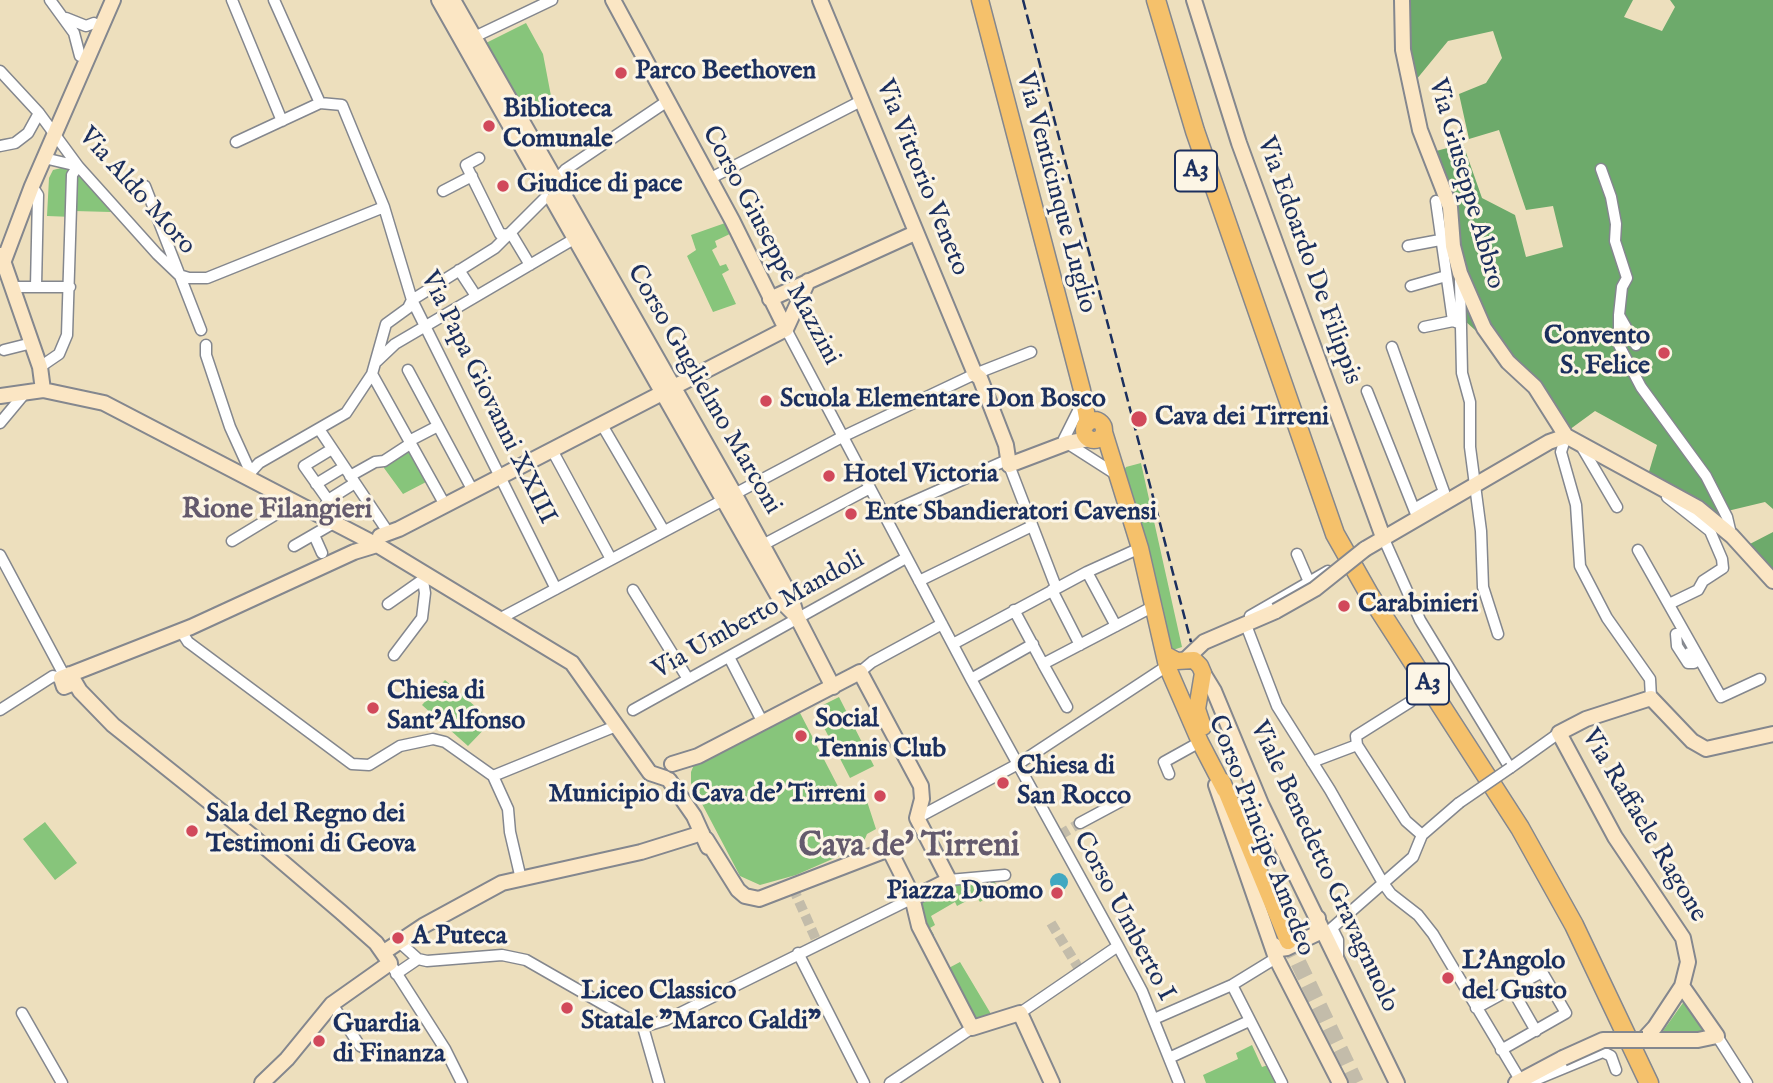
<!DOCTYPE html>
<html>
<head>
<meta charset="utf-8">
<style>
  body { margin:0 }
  canvas { display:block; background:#eddfbd }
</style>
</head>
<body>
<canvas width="1773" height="1083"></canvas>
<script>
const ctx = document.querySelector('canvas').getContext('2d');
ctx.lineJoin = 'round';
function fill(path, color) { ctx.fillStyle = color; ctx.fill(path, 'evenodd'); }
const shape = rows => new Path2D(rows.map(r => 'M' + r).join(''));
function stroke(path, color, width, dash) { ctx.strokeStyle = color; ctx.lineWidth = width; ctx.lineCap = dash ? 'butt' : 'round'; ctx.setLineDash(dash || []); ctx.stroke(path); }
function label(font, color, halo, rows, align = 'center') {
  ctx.font = font + ' "IM FELL English",serif'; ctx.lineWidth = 6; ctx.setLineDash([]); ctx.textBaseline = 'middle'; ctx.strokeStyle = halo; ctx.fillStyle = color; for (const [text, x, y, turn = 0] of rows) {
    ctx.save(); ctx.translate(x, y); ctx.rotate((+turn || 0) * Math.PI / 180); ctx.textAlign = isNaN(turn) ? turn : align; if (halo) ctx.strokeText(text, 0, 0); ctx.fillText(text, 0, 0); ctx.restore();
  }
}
fill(shape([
  [526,23,543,54,551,96,523,110,486,43],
  [69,166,78,173,111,212,74,211,73,217,47,216,49,178,53,170],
  [728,222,732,233,715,241,717,247,712,250,720,266,726,264,729,270,722,274,736,304,713,312,687,256,696,250,691,235],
  [409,449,428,481,403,494,384,468,385,462],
  [1141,463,1182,647,1170,651,1123,472,1126,467],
  [445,680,492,721,468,746,422,705],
  [839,697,874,766,850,778,818,716,822,713,819,707],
  [798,709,845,800,864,792,876,829,867,834,862,846,796,875,760,885,740,876,691,783,691,772,695,762],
  [45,822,77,863,55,880,23,839],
  [993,879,999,890,980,902,976,896,957,906,955,902,931,916,935,925,930,928,934,935,928,938,916,903,959,881],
  [960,962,991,1014,973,1022,945,970],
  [1685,1000,1707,1031,1663,1031],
  [1252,1045,1262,1067,1268,1065,1279,1083,1206,1083,1203,1075,1238,1059,1236,1053]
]), '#87c57b');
fill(shape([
  [1410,0,1633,0,1624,17,1662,31,1675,7,1670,0,1773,0,1773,509,1765,502,1715,514,1648,475,1657,445,1595,411,1569,430,1548,396,1454,311,1436,151,1463,144,1482,198,1515,215,1526,257,1563,247,1553,206,1526,210,1499,130,1469,139,1459,94,1486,83,1502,58,1493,31,1448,41,1416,80,1410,42],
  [1773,532,1773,574,1746,546]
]), '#6daa6b');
fill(shape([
  '1050 882a9 9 0 1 1 18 0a9 9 0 1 1-18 0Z'
]), '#41a8c1');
stroke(shape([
  [1060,835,1080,823],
  [793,888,818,944],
  [1051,923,1081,972]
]), '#c3bcaa', 10, [10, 5]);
stroke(shape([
  [1288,941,1356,1083]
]), '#c3bcaa', 16, [16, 8]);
const street = shape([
  [50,0,74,33,80,56],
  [232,0,282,121],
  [274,0,320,103,342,105,384,207,412,300,556,589],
  [66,18,86,26,94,23],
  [470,39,552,0],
  [0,71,39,113,78,166,157,254,179,275,189,278,207,278,384,207],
  [236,142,320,103],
  [0,146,15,143,28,133,39,113],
  [44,158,78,166],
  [479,158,466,165,500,234,512,235],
  [1601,169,1611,197,1616,224,1615,241,1627,278,1622,287,1619,315],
  [709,179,863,100],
  [555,181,565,170,666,102],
  [32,186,38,195,36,286],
  [145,186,201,330],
  [443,191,472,176],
  [1436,201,1453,321,1461,324],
  [512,235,530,265],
  [1408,246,1440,240],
  [459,270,476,296],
  [1460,281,1462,373,1470,402,1470,447,1481,531,1483,587,1498,634],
  [1411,286,1446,276],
  [11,287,70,287],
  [1424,327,1453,321],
  [786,329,971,679,1118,946,1142,991,1179,1083],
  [206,345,206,355,230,427,250,471],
  [1636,345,1619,315,1619,345,1641,387,1706,476,1727,517,1731,534],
  [1392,347,1444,492,1414,509],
  [4,350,32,343],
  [376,362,395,344,574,239],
  [40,367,59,354,67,335,72,175,78,166],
  [408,370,473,491],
  [372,374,445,505],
  [1367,391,1416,514],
  [0,423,25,393],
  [602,425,664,531],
  [319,429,388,532],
  [1566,436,1561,452,1576,505,1580,566,1607,618,1650,679,1651,698],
  [1064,439,1084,399],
  [409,441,438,426],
  [1067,443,1117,475],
  [1580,444,1617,507],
  [552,450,611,559],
  [1009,465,1056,587],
  [247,476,259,463,346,413,372,374,386,324,408,308,412,300,495,248,545,198],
  [350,476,375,462,384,461,410,444],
  [316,484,344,467],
  [1667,497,1710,531,1722,559,1723,568,1703,581,1698,590,1669,604],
  [328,500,304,466,332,449],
  [899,508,1007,460],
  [324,509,328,500,355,483],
  [314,535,322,553],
  [1383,537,1420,620,1510,768,1559,733],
  [232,541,293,504],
  [294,546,332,524],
  [757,548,870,488],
  [1638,550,1721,697,1760,679],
  [0,555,64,675],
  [1087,572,1116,626],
  [919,581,1032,526],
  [1309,582,1328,571],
  [633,590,688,679],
  [1052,590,1080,645],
  [388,604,425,578],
  [1014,610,1043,664,1154,606],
  [1250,616,1309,582,1297,554],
  [501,618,842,437,975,374,1031,352],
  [1246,625,1277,706,1330,790,1383,883,1391,894,1418,915,1433,934,1522,1083],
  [181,631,188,642,352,764,369,765,400,746,433,739,445,742,493,776],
  [1676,634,1677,646,1688,663,1694,663,1689,653],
  [953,644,1087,572,1140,548],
  [394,655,422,618,425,593,423,581],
  [729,657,763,723],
  [1043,664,1067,707],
  [860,672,872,662,942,624],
  [971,679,1033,644],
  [0,710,53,676,61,678],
  [633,710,906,558],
  [1357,745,1356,736,1410,702],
  [1312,762,1357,745,1406,821,1422,835],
  [1169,774,1164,762,1200,742],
  [493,776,616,726],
  [493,776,508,809,510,832,521,879],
  [917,818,1018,764,1167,666],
  [1080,823,1123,800],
  [949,880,1005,875],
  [399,942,418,959,427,961,502,955,526,960,643,1027,666,1020,911,899],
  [798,953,864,1083],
  [1338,956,1338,940,1332,928,1413,857,1422,835,1459,803],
  [390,963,445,1049,462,1083],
  [396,974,418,959],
  [1232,985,1282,1083],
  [1512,989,1536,1031],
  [332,1004,360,1046,380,1055],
  [1476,1008,1542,972,1566,1013,1501,1050],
  [22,1013,62,1083],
  [1020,1013,1118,946],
  [1154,1019,1232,985,1276,958],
  [643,1027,659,1083],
  [1717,1036,1747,1083],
  [1169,1058,1249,1021],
  [1535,1080,1603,1052,1611,1056,1616,1070],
  [890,1083,972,1028]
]);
const secondary = shape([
  [439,0,543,184],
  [453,0,735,495,791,597,797,617,833,687],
  [613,0,732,220,786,329],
  [820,0,975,374,980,378,1006,445,1009,465,1067,443,1089,439],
  [1194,0,1239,143,1383,537],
  [1402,0,1403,50,1420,130,1450,207,1453,246,1460,273,1484,328,1508,362,1535,387,1566,436],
  [553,200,781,601,794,614],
  [1,255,40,367,43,390],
  [3,263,32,186,113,0],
  [770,299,915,233],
  [786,329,808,281],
  [0,396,43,390,104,403,377,545],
  [1566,436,1698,508,1732,536,1773,581],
  [380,536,399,529,786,329],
  [379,546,572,663,650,773,665,778],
  [1365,549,1549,442,1566,436],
  [1185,660,1204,642,1276,611],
  [1203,673,1214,691,1261,804,1397,1083],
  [70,674,80,691,113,725,252,836,341,912,376,943,390,963,332,1004,287,1059,262,1083],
  [74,683,64,687,61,678,191,627,354,552,377,545],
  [672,764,698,756,860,672,921,786,922,799,917,818,949,880,911,899],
  [669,780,694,816,708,847],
  [1216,785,1276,958,1340,1083],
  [706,839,738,890,745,896,759,899,889,849,911,893,919,926,972,1028,1020,1013,1052,1083],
  [1271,943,1280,949,1287,948,1316,934,1318,918],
  [384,952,423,926,502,883,641,852,702,833],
  [1682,986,1688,962,1683,938,1615,837,1559,733,1586,719,1651,698,1692,741,1706,749,1773,734],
  [1682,986,1717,1036,1698,1040,1643,1040,1655,1027,1682,986],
  [1516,1083,1563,1058]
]);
const primary = shape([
  [980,0,1082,390,1088,423],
  '1084 430a10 10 0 1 1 20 0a10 10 0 1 1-20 0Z',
  [1104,432,1140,548,1167,666,1200,742,1225,790],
  [1166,655,1177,661,1194,660,1200,666,1203,673,1197,709,1203,727],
  [1222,781,1288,941]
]);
const highway = shape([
  [1156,0,1195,131,1335,534,1369,594,1520,828,1574,925,1649,1083]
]);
stroke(street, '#84878e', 13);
stroke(secondary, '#84878e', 18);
stroke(primary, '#84878e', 19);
stroke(highway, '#84878e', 21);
stroke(street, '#fff', 10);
stroke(secondary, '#fbe6c4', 14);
stroke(primary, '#f5c16b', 16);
stroke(highway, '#f5c16b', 18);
stroke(shape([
  [1023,0,1191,642]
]), '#1b2f5e', 2.5, [10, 5]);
const streetBridge = shape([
  [1459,803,1510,768]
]);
const secondaryBridge = shape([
  [1276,611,1315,589,1365,549],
  [1563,1058,1603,1040,1643,1040]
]);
stroke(streetBridge, '#84878e', 13, []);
stroke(secondaryBridge, '#84878e', 18, []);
stroke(streetBridge, '#fff', 10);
stroke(secondaryBridge, '#fbe6c4', 14);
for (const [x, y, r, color] of [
  [621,73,7,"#d1495b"],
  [489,126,7,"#d1495b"],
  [503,186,7,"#d1495b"],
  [1664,353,7,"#d1495b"],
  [766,401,7,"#d1495b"],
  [1139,419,9,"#d1495b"],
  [829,476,7,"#d1495b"],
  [851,514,7,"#d1495b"],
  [1344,606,7,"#d1495b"],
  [373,708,7,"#d1495b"],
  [801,736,7,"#d1495b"],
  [1003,783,7,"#d1495b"],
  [880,796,7,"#d1495b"],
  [192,831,7,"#d1495b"],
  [1057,893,7,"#d1495b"],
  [398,938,7,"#d1495b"],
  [1448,978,7,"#d1495b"],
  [567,1008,7,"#d1495b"],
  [319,1041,7,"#d1495b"]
]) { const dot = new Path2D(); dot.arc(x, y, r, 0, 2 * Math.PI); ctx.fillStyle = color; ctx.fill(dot); stroke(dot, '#fcf5e5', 2.5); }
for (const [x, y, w] of [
  [1196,171,42],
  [1428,684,42]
]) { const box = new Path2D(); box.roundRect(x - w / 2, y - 20.5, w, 41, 5); ctx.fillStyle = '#fcf5e5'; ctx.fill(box); stroke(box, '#1b2f5e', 2); }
label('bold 24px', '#1b2f5e', null, [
  ["A3",1196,171],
  ["A3",1428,684]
]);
label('bold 26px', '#1b2f5e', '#fcf5e5', [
  ["Parco Beethoven",635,73],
  ["Biblioteca",503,111],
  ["Comunale",503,141],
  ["Giudice di pace",517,186],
  ["Convento",1650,338,"right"],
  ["S. Felice",1650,368,"right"],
  ["Scuola Elementare Don Bosco",780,401],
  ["Cava dei Tirreni",1155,419],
  ["Hotel Victoria",843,476],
  ["Ente Sbandieratori Cavensi",865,514],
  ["Carabinieri",1358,606],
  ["Chiesa di",387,693],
  ["Sant'Alfonso",387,723],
  ["Social",815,721],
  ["Tennis Club",815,751],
  ["Chiesa di",1017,768],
  ["San Rocco",1017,798],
  ["Municipio di Cava de' Tirreni",866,796,"right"],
  ["Sala del Regno dei",206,816],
  ["Testimoni di Geova",206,846],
  ["Piazza Duomo",1043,893,"right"],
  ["A Puteca",412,938],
  ["L'Angolo",1462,963],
  ["del Gusto",1462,993],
  ["Liceo Classico",581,993],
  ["Statale \"Marco Galdi\"",581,1023],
  ["Guardia",333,1026],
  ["di Finanza",333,1056]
], 'left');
label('26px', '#1b2f5e', '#fcf5e5', [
  ["Via Vittorio Veneto",921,178,68],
  ["Via Giuseppe Abbro",1465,184,74],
  ["Via Aldo Moro",136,192,48],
  ["Via Venticinque Luglio",1055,193,75],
  ["Corso Giuseppe Mazzini",770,246,62],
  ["Via Edoardo De Filippis",1308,261,70],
  ["Corso Guglielmo Marconi",703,390,60],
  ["Via Papa Giovanni XXIII",487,398,64],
  ["Via Umberto Mandoli",759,616,-29],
  ["Via Raffaele Ragone",1643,826,59],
  ["Corso Principe Amedeo",1260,836,69],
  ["Viale Benedetto Gravagnuolo",1323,867,65],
  ["Corso Umberto I",1123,917,62]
]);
label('bold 28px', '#645a6d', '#fcf5e5', [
  ["Rione Filangieri",277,511]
]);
label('bold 33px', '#645a6d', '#fcf5e5', [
  ["Cava de' Tirreni",909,848]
]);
</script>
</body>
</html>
